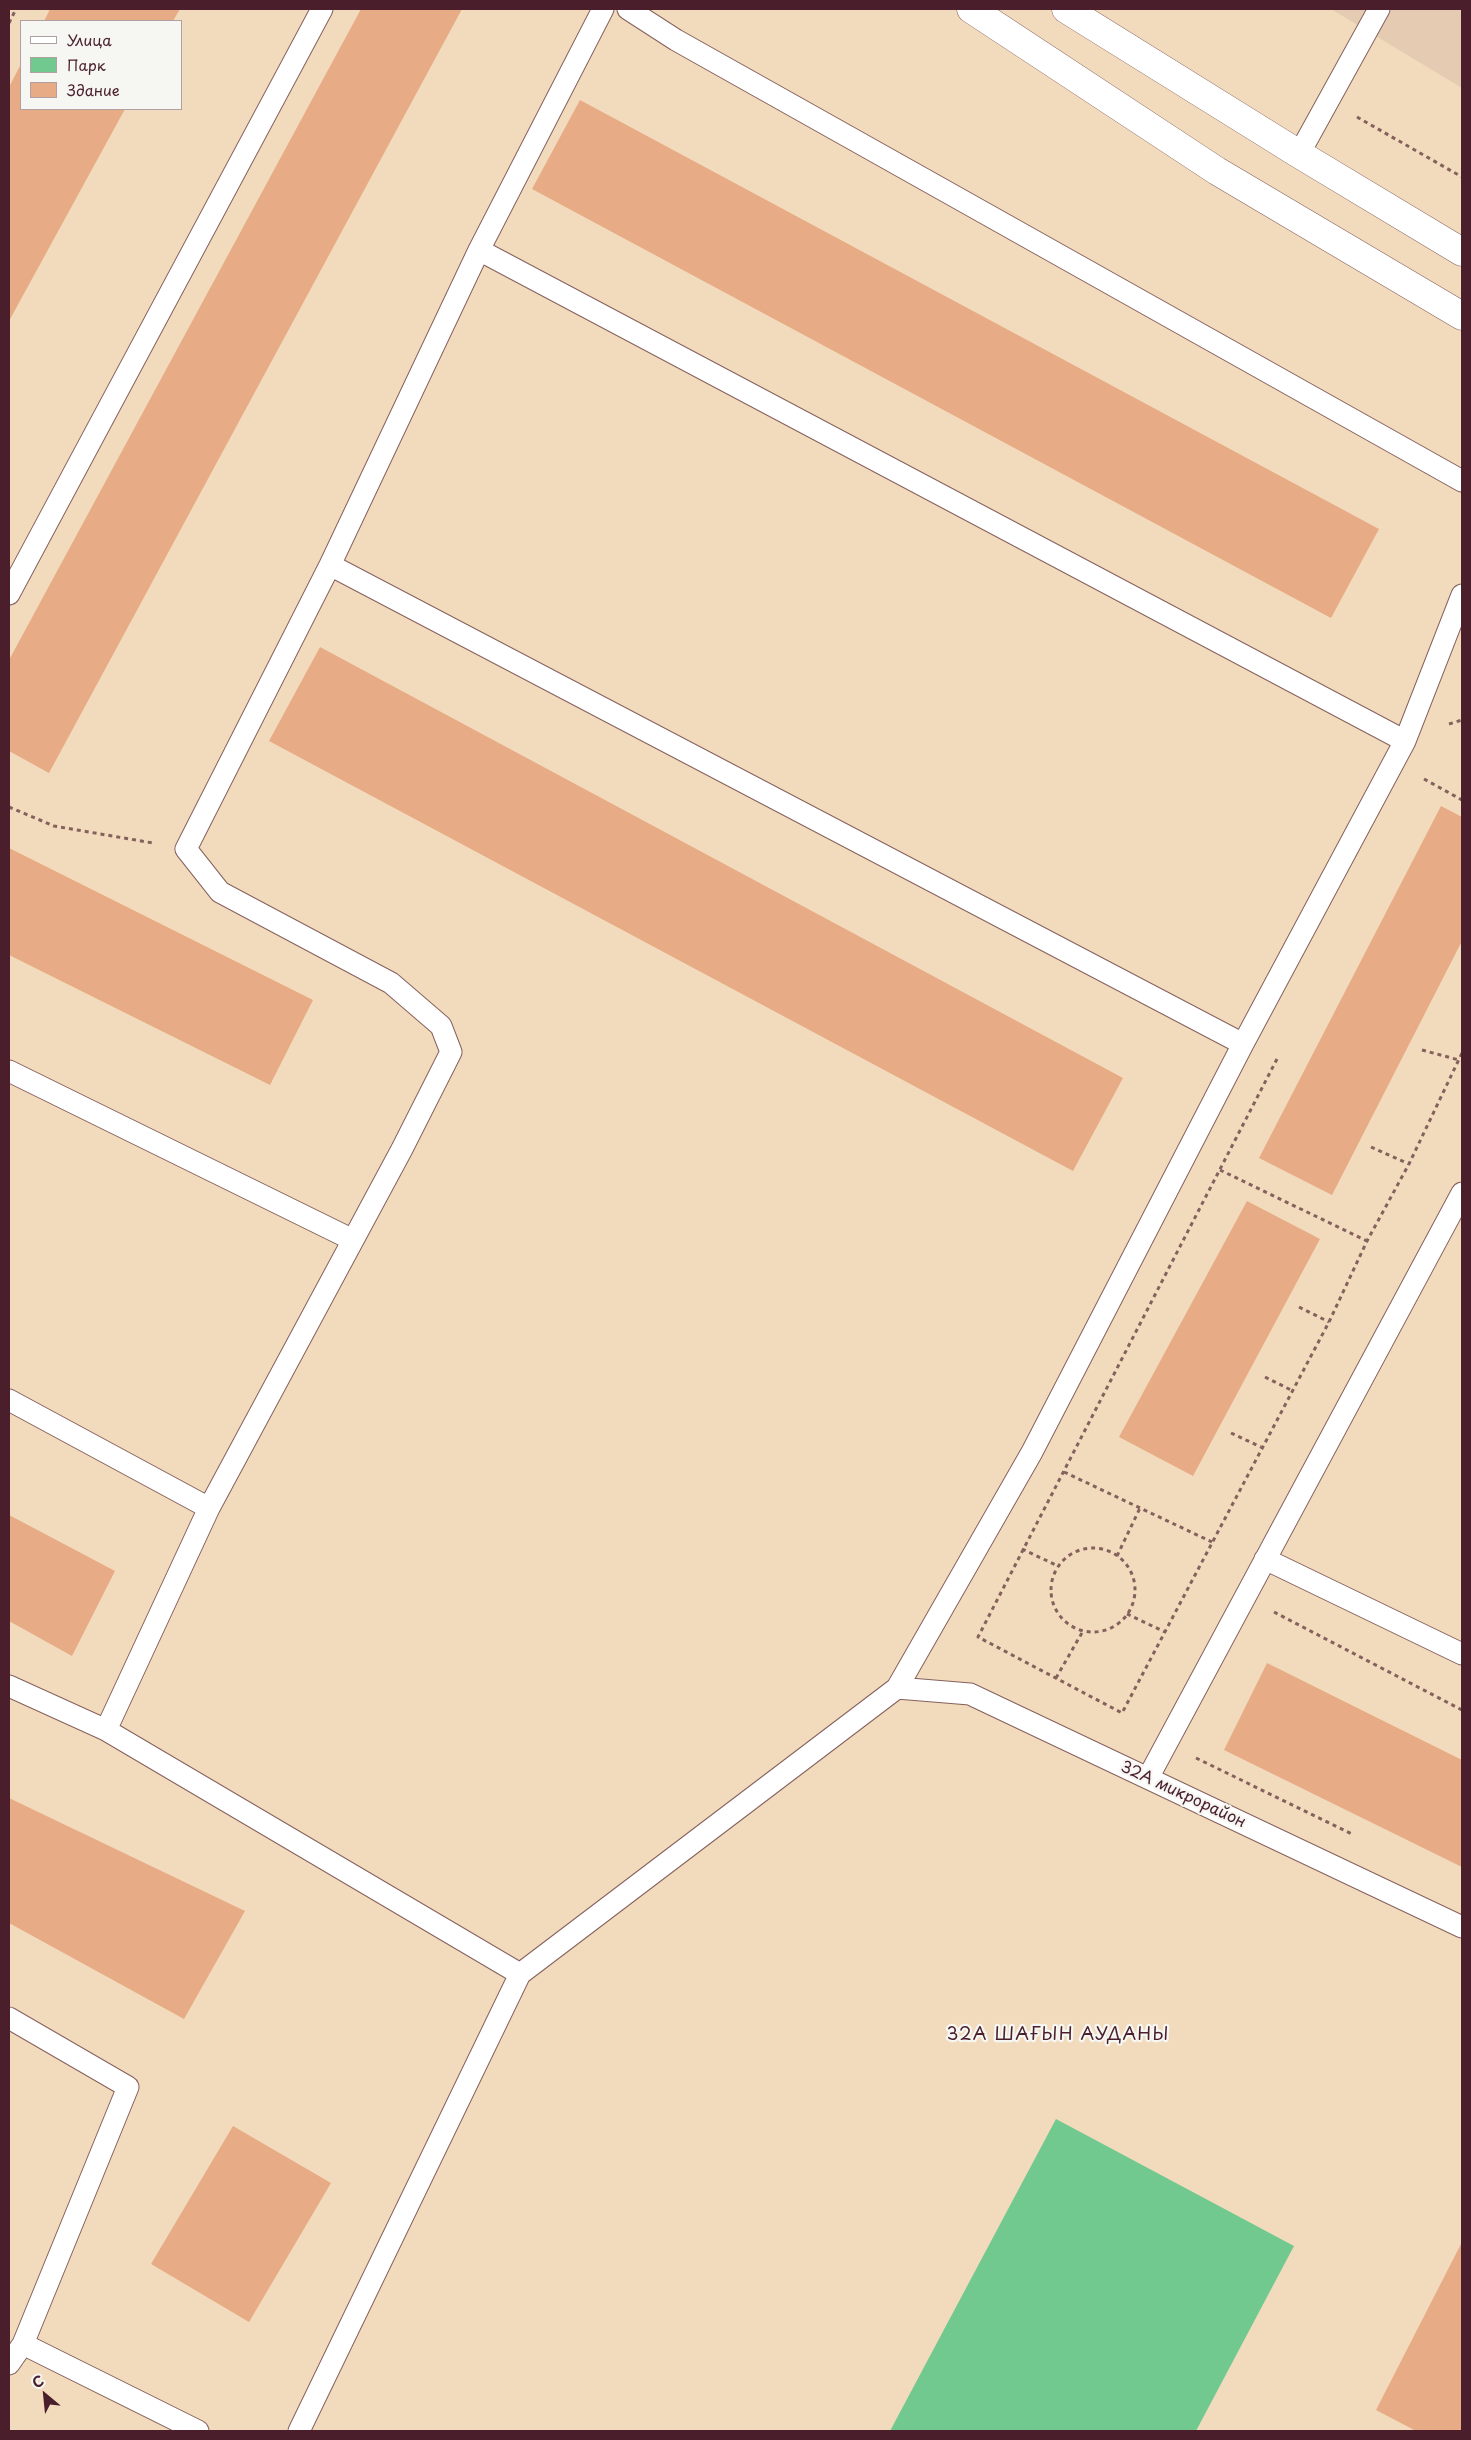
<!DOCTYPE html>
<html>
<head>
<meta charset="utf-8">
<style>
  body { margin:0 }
  #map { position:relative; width:1471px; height:2440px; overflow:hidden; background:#f2dbbc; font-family:"Playpen Sans",sans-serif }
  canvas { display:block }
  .frame { position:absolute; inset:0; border:10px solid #4a1f2b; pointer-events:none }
  .legend { position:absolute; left:20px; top:20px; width:162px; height:90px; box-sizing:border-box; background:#f6f6f2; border:1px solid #b1a0a2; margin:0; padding:6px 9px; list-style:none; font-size:15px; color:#4a1f2b }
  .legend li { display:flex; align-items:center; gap:10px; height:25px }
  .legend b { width:25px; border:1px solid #b1a0a2 }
  .north { position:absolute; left:20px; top:2370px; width:50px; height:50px; -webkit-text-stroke:4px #f6f6f2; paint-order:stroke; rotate:332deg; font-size:14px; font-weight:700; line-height:20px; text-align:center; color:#4a1f2b }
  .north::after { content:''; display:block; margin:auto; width:18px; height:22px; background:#4a1f2b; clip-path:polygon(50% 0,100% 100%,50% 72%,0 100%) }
</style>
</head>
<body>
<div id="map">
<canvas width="1471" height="2440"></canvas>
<div class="frame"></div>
<ul class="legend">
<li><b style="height:6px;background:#fff"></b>Улица</li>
<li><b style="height:14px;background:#72c98f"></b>Парк</li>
<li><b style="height:14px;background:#e7ab85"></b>Здание</li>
</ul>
<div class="north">С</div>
</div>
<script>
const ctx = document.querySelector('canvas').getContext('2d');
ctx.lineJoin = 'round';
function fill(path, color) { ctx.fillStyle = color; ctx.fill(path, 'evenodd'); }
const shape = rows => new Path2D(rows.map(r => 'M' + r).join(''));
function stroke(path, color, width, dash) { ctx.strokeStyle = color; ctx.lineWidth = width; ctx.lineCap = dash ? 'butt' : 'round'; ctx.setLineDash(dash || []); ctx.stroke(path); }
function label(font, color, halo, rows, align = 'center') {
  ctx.font = font + ' "Playpen Sans",sans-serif'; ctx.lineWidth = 4.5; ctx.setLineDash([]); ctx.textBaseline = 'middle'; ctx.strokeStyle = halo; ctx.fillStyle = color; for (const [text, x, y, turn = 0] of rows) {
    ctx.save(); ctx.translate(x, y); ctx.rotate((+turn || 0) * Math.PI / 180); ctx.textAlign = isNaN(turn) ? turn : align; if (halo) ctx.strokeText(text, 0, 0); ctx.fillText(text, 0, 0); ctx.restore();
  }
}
fill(shape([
  [1331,9,1462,9,1462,88]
]), '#e4cbb2');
fill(shape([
  [1056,2119,1294,2246,1196,2431,890,2431]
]), '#72c98f');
fill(shape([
  [50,9,180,9,173,21,44,21],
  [361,9,462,9,49,773,9,751,9,660],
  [21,64,21,109,125,109,9,321,9,87],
  [580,100,1379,529,1331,618,532,189],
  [320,647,1123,1078,1073,1171,269,741],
  [1441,806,1462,817,1462,941,1332,1195,1259,1158],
  [9,848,313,1000,270,1085,9,955],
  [1247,1201,1320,1239,1193,1476,1119,1437],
  [9,1515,115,1571,72,1656,9,1621],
  [1267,1663,1462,1760,1462,1867,1224,1750],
  [9,1798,245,1911,184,2019,9,1923],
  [233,2126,331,2183,249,2322,151,2264],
  [1462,2242,1462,2431,1416,2431,1376,2410]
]), '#e7ab85');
const service = shape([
  [628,9,676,40,1462,481],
  [1299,154,1379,9],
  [479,250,603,9],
  [330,565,1243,1044],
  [9,594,322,9],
  [9,1071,353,1240],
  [9,1400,209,1508],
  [1265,1559,1462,1654],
  [9,1686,106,1730,520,1974,299,2431],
  [897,1688,970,1694,1462,1927],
  [106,1730,209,1508,402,1149,451,1052,441,1026,391,983,220,892,186,849,330,565,479,250,1405,741],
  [1148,1778,1462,1193],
  [520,1974,897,1688,1032,1452,1243,1044,1405,741,1462,595],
  [9,2018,128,2087,23,2344,9,2364],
  [23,2344,198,2431]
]);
const secondary = shape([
  [971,9,1217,171,1462,316],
  [1066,9,1299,154,1462,252]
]);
stroke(service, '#85615e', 23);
stroke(secondary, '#85615e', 29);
stroke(shape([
  [9,23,16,9],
  [1357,117,1462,177],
  [1449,724,1462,720],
  [1424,779,1462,800],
  [9,807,54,826,153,843],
  [1422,1050,1459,1060],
  [1277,1059,978,1637,1122,1713,1329,1322,1367,1241,1409,1164,1462,1053],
  [1371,1147,1409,1164],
  [1220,1170,1367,1241],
  [1299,1307,1329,1322],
  [1265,1377,1291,1390],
  [1231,1433,1261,1447],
  [1064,1472,1212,1542],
  '1051 1590a42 42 0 1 1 84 0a42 42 0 1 1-84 0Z',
  [1022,1549,1058,1566],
  [1117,1556,1140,1508],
  [1274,1612,1462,1710],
  [1127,1614,1165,1632],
  [1056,1678,1083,1631],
  [1196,1758,1352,1834]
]), '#85615e', 3, [4, 4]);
stroke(service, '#fff', 21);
stroke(secondary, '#fff', 28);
label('16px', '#4a1f2b', '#f6f6f2', [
  ["32А микрорайон",1183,1795,25]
]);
ctx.letterSpacing = '1px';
label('18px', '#4a1f2b', '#f6f6f2', [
  ["32А ШАҒЫН АУДАНЫ",1058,2035]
]);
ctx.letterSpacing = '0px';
</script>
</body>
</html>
